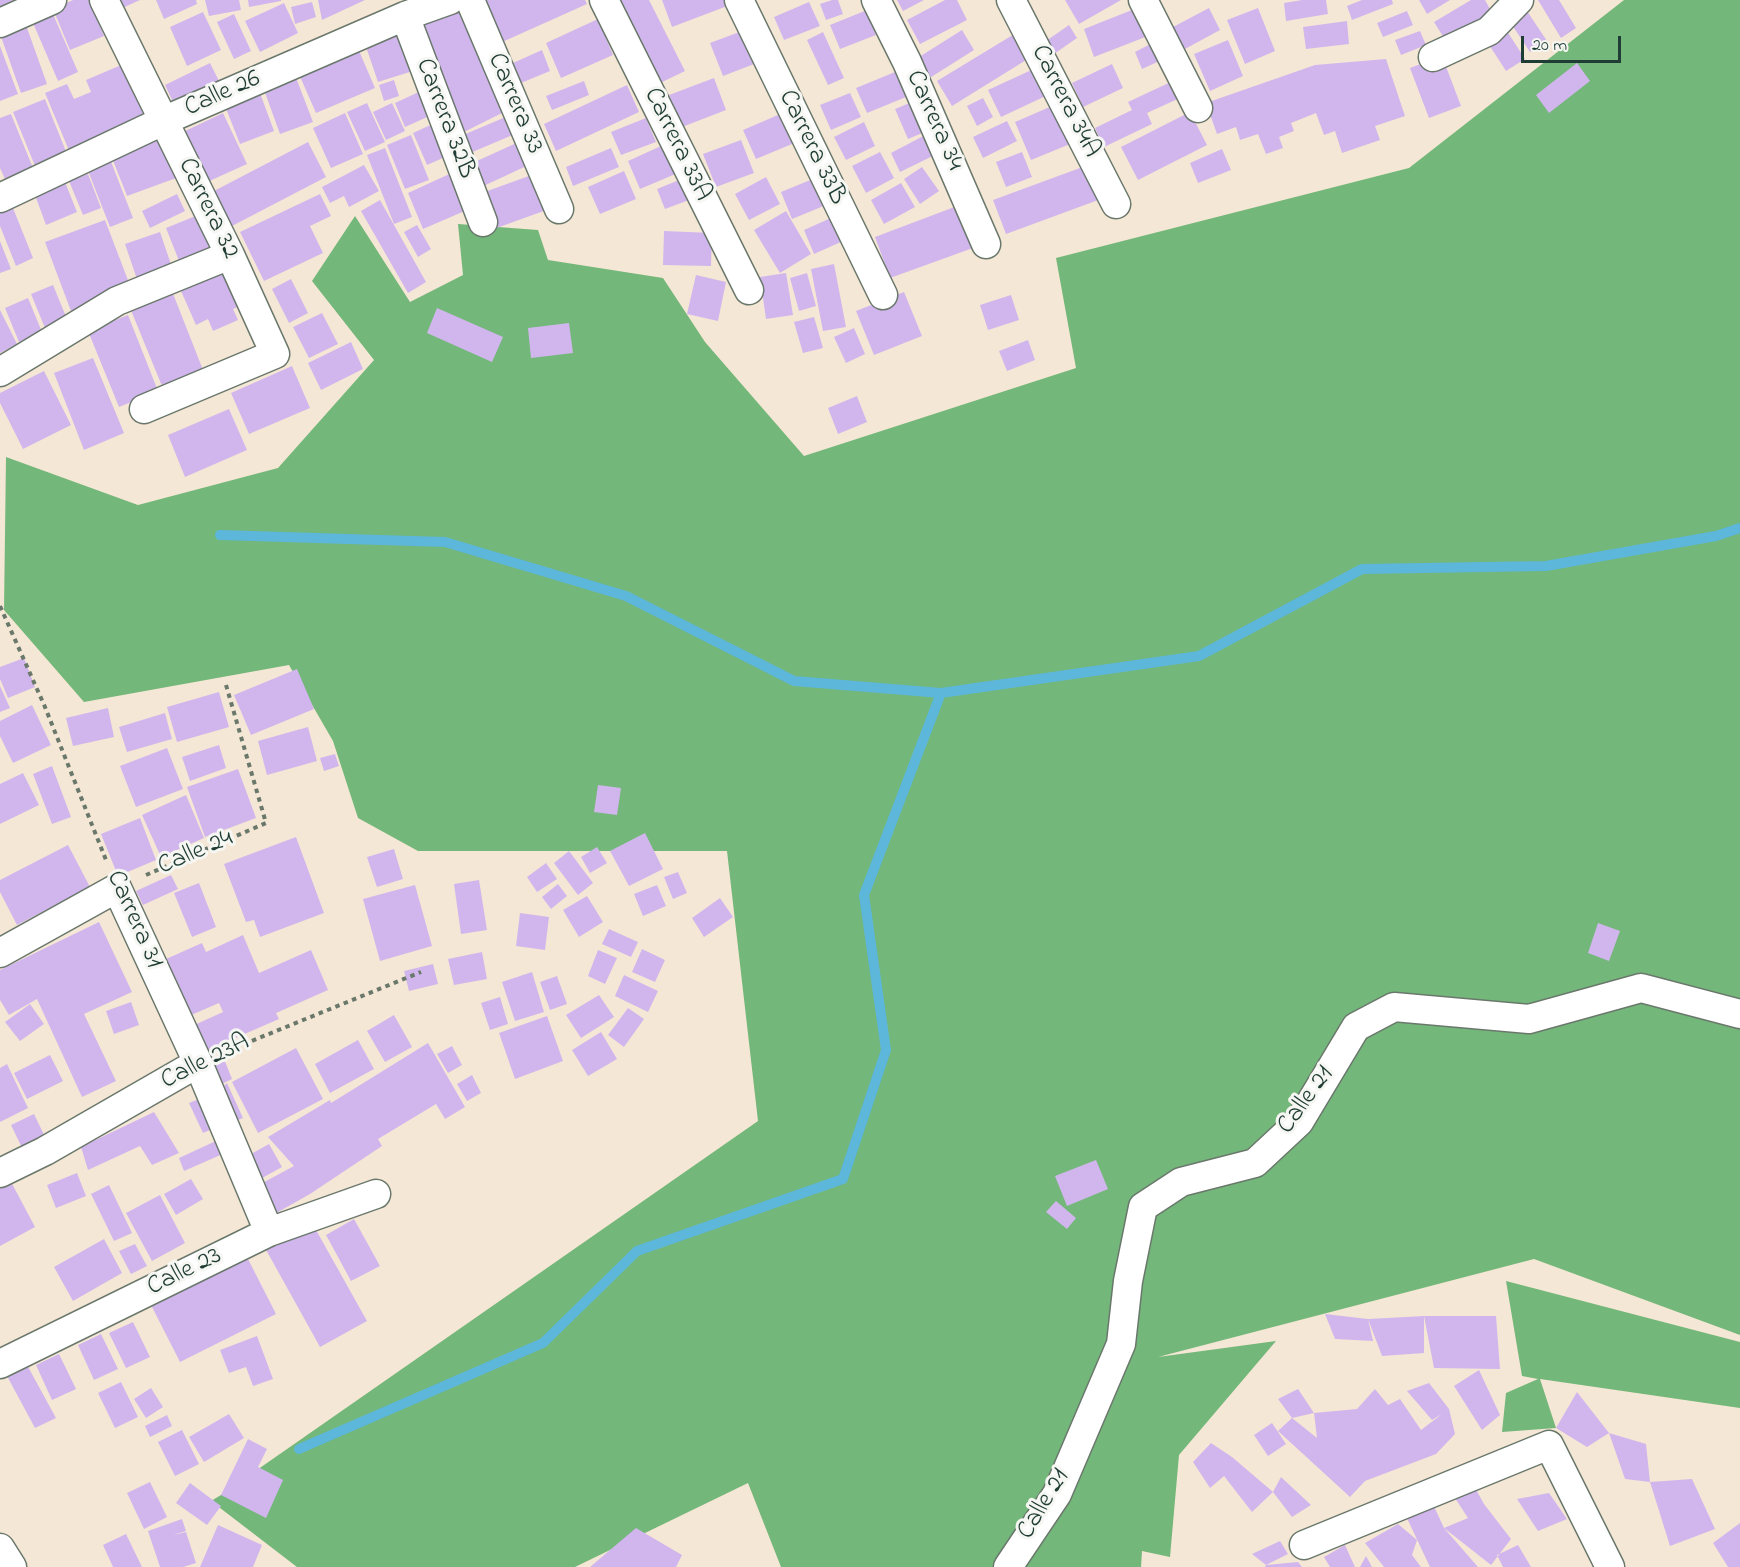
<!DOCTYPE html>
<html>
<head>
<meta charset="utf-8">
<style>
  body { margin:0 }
  #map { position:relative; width:1740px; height:1567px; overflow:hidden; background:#f5e7d5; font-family:"Indie Flower",sans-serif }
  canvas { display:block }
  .scale { position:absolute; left:1521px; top:36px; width:100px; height:27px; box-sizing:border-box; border:3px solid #1f3d34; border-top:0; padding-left:8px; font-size:18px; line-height:21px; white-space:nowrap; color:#1f3d34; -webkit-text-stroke:4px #f6f6f2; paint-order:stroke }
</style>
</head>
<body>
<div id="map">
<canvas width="1740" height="1567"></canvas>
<div class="scale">20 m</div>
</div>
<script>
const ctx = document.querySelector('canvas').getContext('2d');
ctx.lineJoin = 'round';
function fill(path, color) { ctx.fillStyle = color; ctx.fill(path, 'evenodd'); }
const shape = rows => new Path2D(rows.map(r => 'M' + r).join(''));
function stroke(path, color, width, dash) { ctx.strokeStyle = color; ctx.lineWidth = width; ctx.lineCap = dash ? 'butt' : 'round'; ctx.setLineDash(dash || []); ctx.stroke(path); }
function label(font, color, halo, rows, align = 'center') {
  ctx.font = font + ' "Indie Flower",sans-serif'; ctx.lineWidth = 6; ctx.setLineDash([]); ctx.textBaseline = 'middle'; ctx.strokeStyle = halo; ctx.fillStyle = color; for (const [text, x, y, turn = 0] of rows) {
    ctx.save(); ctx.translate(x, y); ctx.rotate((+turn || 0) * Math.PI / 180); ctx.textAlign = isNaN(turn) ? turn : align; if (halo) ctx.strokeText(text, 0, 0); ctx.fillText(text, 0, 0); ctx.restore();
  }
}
fill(shape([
  [1624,0,1740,0,1740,1335,1534,1259,1158,1357,1276,1341,1179,1455,1170,1557,1142,1551,1141,1567,781,1567,748,1483,575,1567,297,1567,211,1501,221,1495,758,1121,727,851,418,851,358,818,333,741,289,665,84,702,4,610,6,457,138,505,278,468,374,360,312,281,355,216,410,302,463,275,458,224,538,230,548,260,663,278,705,342,804,456,1076,368,1056,258,1409,168],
  [1506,1281,1740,1342,1740,1408,1540,1379,1556,1428,1502,1432,1506,1393,1538,1379,1522,1376]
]), '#74b77a');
stroke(shape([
  [220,535,445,542,626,596,794,681,941,693],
  [299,1449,543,1343,637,1251,843,1179,886,1050,864,895,941,693,1199,656,1362,569,1546,566,1716,536,1740,528]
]), '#5cb7da', 10);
fill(shape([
  [0,0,30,0,0,13],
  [73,0,89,0,104,36,70,50,53,9],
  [114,0,140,0,118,10],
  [156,0,196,0,197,4,164,19],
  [205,0,239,0,241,10,209,16],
  [248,0,281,0,281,1,249,7],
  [318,0,365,0,322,20],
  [481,0,585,0,587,4,500,43],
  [615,0,649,0,685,71,656,85],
  [662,0,728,0,730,5,672,27],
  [832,0,838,0,843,14,826,20,820,4],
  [897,0,924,0,903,11],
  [945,0,957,0,967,20,920,44,907,20],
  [1065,0,1121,0,1079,24],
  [1302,0,1326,0,1328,14,1286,21,1284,3],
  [1362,0,1392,0,1393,4,1352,20,1347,6],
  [1419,0,1450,0,1427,14],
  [1471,0,1485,0,1495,18,1449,46,1434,22],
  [1538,0,1559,0,1576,28,1561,38],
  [312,2,316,17,295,24,291,7],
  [809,2,820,26,784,40,774,17],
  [284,3,298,33,260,52,245,21],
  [455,4,508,110,464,132,412,25],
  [50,7,78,72,58,81,30,16],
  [1137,8,1148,36,1094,57,1084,29],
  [1209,8,1220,30,1185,49,1173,27],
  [1258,8,1275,51,1245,64,1227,20],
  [867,10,876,35,840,49,830,25],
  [1407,11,1413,25,1383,37,1377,23],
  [1527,11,1547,41,1530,52,1510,22],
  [203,12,221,50,187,66,170,27],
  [234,14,251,51,234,59,217,22],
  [598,19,613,55,561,78,546,43],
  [1347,21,1349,44,1306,49,1303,27],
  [26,25,47,84,21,93,0,34],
  [401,25,416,70,378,82,363,38],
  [1069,25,1077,38,1054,54,1046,41],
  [750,28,762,61,723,76,710,43],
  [1505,28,1525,59,1506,71,1486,40],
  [962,30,974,50,928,79,916,59],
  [1420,31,1426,45,1401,55,1395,40],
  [823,32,844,78,828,85,807,40],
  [1016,33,1031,57,952,106,937,81],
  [1158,40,1166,58,1142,69,1135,52],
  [1228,40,1243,76,1210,91,1194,54],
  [0,46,18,94,0,101],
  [357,46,375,88,316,113,298,72],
  [542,50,550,71,521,83,513,63],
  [1442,56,1461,106,1429,118,1410,68],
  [1386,59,1405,116,1375,126,1380,140,1342,153,1335,131,1324,135,1316,113,1291,123,1294,131,1279,137,1283,148,1266,154,1258,134,1240,140,1236,127,1217,134,1206,103,1315,65],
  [126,63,150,119,70,153,45,93,67,84,74,99,91,92,86,80],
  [210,63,220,83,175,106,165,85],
  [1577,63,1590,81,1549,113,1536,95],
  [1112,64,1123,88,1083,107,1072,83],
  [1038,67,1050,94,1001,117,988,90],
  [900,70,911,95,867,113,856,88],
  [295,75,313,122,280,134,263,87],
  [714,78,726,110,682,127,669,95],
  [394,80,399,96,384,101,379,85],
  [1175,80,1182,97,1147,113,1152,124,1104,147,1095,128,1132,110,1128,102],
  [584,81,589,95,552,110,546,96],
  [627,85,639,112,556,151,544,124],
  [423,90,434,114,405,127,395,103],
  [260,93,274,131,240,144,225,106],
  [850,93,861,117,831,130,820,105],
  [983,98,993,117,977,126,967,106],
  [45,99,67,154,35,166,13,112],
  [919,99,932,129,908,139,895,109],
  [367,103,385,142,365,151,347,112],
  [392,103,405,131,386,140,373,112],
  [1059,103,1075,142,1031,160,1015,122],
  [792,109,804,139,756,159,743,130],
  [1190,112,1207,145,1138,180,1121,147],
  [223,113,247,164,205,183,181,133],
  [345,113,363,154,331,168,313,128],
  [11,114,33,168,5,179,0,168,0,118],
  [508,116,515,134,463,156,456,138],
  [646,118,656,142,621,155,611,132],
  [1007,121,1017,141,983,158,973,137],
  [437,122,452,154,427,165,413,133],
  [864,122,875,146,846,160,834,137],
  [929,133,939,153,900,172,891,153],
  [411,135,429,180,405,189,387,145],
  [165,138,179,177,127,196,112,158],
  [523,140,533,163,477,189,466,166],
  [741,140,754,173,716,187,703,154],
  [672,141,685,170,640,189,628,161],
  [308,142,326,177,232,226,214,191],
  [385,148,412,217,394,224,367,155],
  [611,148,619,167,573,186,566,167],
  [1222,149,1231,170,1198,183,1190,163],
  [880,152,894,178,866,193,852,166],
  [1022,152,1032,177,1006,187,996,162],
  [110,159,133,218,110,227,87,168],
  [364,165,379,191,349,207,344,196,330,203,322,187],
  [1088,165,1101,199,1006,234,993,200],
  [922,167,939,191,920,204,904,179],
  [458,170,474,207,423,229,408,193],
  [624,171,636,199,600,214,588,187],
  [540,172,552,208,491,230,479,194],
  [88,174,101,208,83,215,69,181],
  [689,176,697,197,665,209,657,189],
  [820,176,831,203,792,219,781,192],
  [766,177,780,204,749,220,735,194],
  [65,182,77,212,46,225,35,195],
  [901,183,915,207,884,224,871,200],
  [177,194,185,211,150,228,142,211],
  [320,194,331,216,310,226,323,253,264,281,240,232],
  [380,200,426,282,408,293,361,211],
  [957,206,973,248,890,278,875,237],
  [13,208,33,258,16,266,0,226,0,213],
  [786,211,811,254,780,273,754,230],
  [203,213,219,251,181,266,166,228],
  [842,213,852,237,814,254,804,230],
  [105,220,131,288,71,311,45,242],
  [417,225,431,249,418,257,404,232],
  [664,231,712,233,711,266,663,265],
  [160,232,175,276,140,288,125,244],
  [0,241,11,269,0,273],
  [834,264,846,327,823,331,811,269],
  [234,268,249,302,233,309,238,320,213,331,208,319,196,325,181,291],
  [786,273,793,315,766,319,760,277],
  [807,273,816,306,799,311,790,278],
  [696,275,726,282,718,321,687,314],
  [291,279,308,313,289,323,272,289],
  [53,285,67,319,45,328,31,294],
  [170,286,205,375,164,391,128,303],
  [904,292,922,336,874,355,856,311],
  [1011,295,1019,320,988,330,980,305],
  [28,298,42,332,19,342,5,308],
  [437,308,503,337,492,362,427,333],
  [0,310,17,344,0,353],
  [322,313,338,344,309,358,293,327],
  [128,315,158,391,119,407,88,331],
  [814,317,823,348,803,353,794,322],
  [569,323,573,353,531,358,528,328],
  [854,328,865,354,846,363,834,337],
  [1028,340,1035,360,1007,371,999,351],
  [351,342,363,369,321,390,308,363],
  [93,358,124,433,84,450,54,373],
  [292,366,310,408,249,434,231,393],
  [44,371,71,425,23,449,0,403,0,393],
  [857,396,867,422,838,434,828,408],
  [229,409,247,450,185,477,168,435],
  [24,658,35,687,8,698,0,679,0,667],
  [297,669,314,709,251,735,234,695],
  [0,686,10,708,0,712],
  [219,692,229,727,177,742,167,707],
  [32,705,51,745,13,763,0,736,0,721],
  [108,708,114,737,73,746,66,718],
  [165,713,172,739,127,752,119,727],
  [308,727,317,761,267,775,258,741],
  [219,745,226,768,190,781,182,757],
  [167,748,183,789,136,807,120,766],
  [335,754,339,766,324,771,320,758],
  [52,766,71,817,52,824,33,774],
  [238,769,256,818,205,837,187,787],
  [23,773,39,805,0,824,0,784],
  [598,785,621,788,617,815,594,812],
  [186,795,204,838,161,857,142,815],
  [140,818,156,860,118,876,101,834],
  [645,833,663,869,629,886,610,851],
  [296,837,324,913,260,937,254,920,246,922,224,864],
  [68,845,90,887,17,925,0,892,0,880],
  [597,847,607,863,590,873,581,857],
  [394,849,403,879,377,887,367,857],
  [569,851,593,883,578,895,554,863],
  [546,863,557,879,537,892,527,877],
  [678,872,687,893,673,899,664,877],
  [171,875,178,889,143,905,136,891],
  [479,880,487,930,461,934,454,884],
  [199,883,216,927,192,937,174,893],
  [558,884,567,896,551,909,542,897],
  [415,885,432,946,380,961,363,899],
  [657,885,666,906,643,916,634,894],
  [587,896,603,922,579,937,563,910],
  [720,898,733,917,704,937,692,918],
  [520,913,549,917,545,950,516,946],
  [99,922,132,992,84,1014,116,1081,82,1097,37,999,9,1015,0,1000,0,970],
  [1598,923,1620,931,1609,961,1588,953],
  [609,929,638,942,631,957,602,944],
  [243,935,259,973,311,950,328,990,276,1013,279,1019,201,1053,190,1027,223,1012,219,1003,182,1019,157,963,202,943,206,952],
  [642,949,665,960,655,982,632,972],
  [598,950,617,958,605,984,588,976],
  [482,952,487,979,454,985,448,959],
  [433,964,438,984,409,991,404,971],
  [532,972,544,1012,515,1021,502,982],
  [624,975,658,991,648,1012,615,996],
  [557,976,567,1004,550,1010,540,982],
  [599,995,614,1017,581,1038,566,1015],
  [500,997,508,1024,490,1030,481,1003],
  [131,1002,139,1025,114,1034,106,1011],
  [30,1004,44,1024,20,1041,5,1022],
  [628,1008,644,1019,624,1047,608,1035],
  [394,1015,412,1047,385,1062,367,1031],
  [547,1016,563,1061,515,1079,499,1033],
  [601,1032,617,1059,588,1076,572,1050],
  [358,1040,374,1069,330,1093,315,1064],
  [428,1043,465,1107,445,1119,436,1104,378,1139,382,1146,310,1194,271,1216,255,1187,294,1166,268,1137,330,1100,331,1103],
  [452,1046,462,1065,448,1073,437,1054],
  [296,1048,323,1099,258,1133,232,1082],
  [50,1055,63,1081,27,1099,14,1073],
  [224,1059,232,1079,214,1088,204,1066],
  [7,1064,28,1108,0,1122,0,1068],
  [472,1075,481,1093,467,1101,457,1084],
  [227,1083,243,1118,228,1124,215,1095],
  [199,1099,212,1129,203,1133,189,1103],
  [154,1112,179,1153,152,1165,140,1146,88,1170,81,1147],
  [34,1114,47,1141,24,1152,11,1125],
  [218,1140,225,1153,184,1171,179,1158],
  [269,1144,282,1167,255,1182,242,1159],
  [1096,1160,1108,1189,1067,1206,1055,1176],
  [77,1173,86,1196,56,1208,47,1185],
  [9,1178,35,1227,0,1246,0,1183],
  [191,1179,203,1199,176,1215,164,1194],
  [109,1185,132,1233,114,1241,91,1194],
  [160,1195,185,1243,152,1261,126,1213],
  [1056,1201,1076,1218,1067,1229,1046,1212],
  [354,1219,380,1266,351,1281,326,1235],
  [311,1221,367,1321,320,1347,265,1248],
  [104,1239,122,1273,73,1301,54,1267],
  [135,1244,147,1266,131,1274,119,1251],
  [247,1257,276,1314,180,1362,151,1305],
  [1325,1314,1368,1319,1424,1316,1496,1316,1500,1369,1434,1368,1424,1316,1424,1353,1382,1356,1368,1319,1373,1341,1335,1339],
  [133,1322,150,1357,126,1368,109,1333],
  [101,1334,118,1369,94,1380,78,1345],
  [257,1336,273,1379,253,1386,246,1367,229,1373,220,1350],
  [59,1354,76,1389,52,1400,36,1365],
  [27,1365,56,1418,35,1428,7,1376],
  [1479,1370,1500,1415,1482,1430,1454,1386],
  [121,1382,138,1417,115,1428,98,1393],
  [1429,1383,1449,1409,1455,1434,1436,1454,1365,1481,1350,1497,1278,1431,1292,1418,1278,1399,1298,1389,1314,1413,1292,1418,1317,1438,1314,1413,1357,1409,1375,1389,1388,1405,1400,1399,1421,1430,1442,1414,1432,1420,1407,1391],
  [151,1388,163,1407,146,1418,134,1399],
  [1577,1392,1609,1433,1587,1447,1556,1428],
  [229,1414,244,1438,204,1462,189,1437],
  [167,1415,172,1426,150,1437,145,1426],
  [1272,1423,1286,1444,1268,1456,1254,1435],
  [182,1430,199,1464,175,1476,158,1442],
  [1609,1433,1646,1444,1650,1482,1625,1479],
  [248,1439,267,1449,258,1467,283,1480,266,1518,221,1495],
  [1211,1443,1232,1457,1273,1492,1252,1512,1224,1476,1210,1488,1193,1462],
  [1281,1477,1311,1505,1292,1517,1273,1492],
  [1692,1479,1715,1529,1670,1546,1650,1482],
  [150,1482,167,1517,144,1529,127,1493],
  [190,1483,221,1506,207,1525,176,1503],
  [1474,1486,1484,1504,1511,1539,1491,1565,1444,1528,1478,1567,1430,1567,1405,1514,1432,1502,1444,1528,1468,1518,1453,1495],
  [1549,1493,1567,1519,1538,1531,1517,1499],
  [182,1519,186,1531,173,1535,186,1532,196,1563,183,1567,160,1567,148,1531],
  [1740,1523,1740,1567,1728,1567,1713,1543],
  [1398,1524,1417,1540,1412,1555,1421,1567,1384,1567,1365,1543],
  [218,1525,262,1545,253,1567,200,1567],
  [636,1528,682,1555,676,1567,590,1567],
  [126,1534,142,1567,113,1567,103,1545],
  [1280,1541,1288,1554,1266,1565,1298,1562,1302,1567,1265,1567,1266,1565,1252,1554],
  [1345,1545,1355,1567,1330,1567,1324,1557],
  [1518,1545,1531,1567,1503,1567,1497,1555],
  [1366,1556,1372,1567,1360,1567]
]), '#d1b6ed');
const street = shape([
  [104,0,230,255,275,354,144,409],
  [470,0,559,209],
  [604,0,749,290],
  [739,0,883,295],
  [876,0,907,62,986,244],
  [1011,0,1116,204],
  [1143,0,1198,108],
  [405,16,483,222],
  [0,23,52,0],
  [1433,57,1489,31,1519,0],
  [0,198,163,121,405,16,450,0],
  [0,372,117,301,230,255],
  [0,953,117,888,198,1063,269,1232],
  [0,1173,45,1151,198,1063],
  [0,1364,269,1232,376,1194],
  [1304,1545,1549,1445,1610,1567],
  [0,1548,12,1567],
  [1008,1567,1057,1494,1121,1344,1128,1281,1143,1207,1181,1182,1255,1163,1299,1122,1356,1027,1394,1007,1529,1019,1641,988,1740,1014]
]);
stroke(street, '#6a786c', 31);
stroke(shape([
  [0,606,45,707,106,860],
  [146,875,266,823,226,685],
  [227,1051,421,972]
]), '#6a786c', 4, [4.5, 4.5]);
stroke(street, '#fff', 28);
label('26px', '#1f3d34', '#f6f6f2', [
  ["Calle 26",223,95,-24],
  ["Carrera 34A",1064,102,63],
  ["Carrera 33",514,104,67],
  ["Carrera 32B",444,119,69],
  ["Carrera 34",933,121,66],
  ["Carrera 33A",676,145,64],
  ["Carrera 33B",811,148,64],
  ["Carrera 32",207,209,64],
  ["Calle 24",196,854,-23],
  ["Carrera 31",133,920,66],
  ["Calle 23A",206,1063,-26],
  ["Calle 21",1307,1101,-54],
  ["Calle 23",185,1273,-26],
  ["Calle 21",1045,1505,-59]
]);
</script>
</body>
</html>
